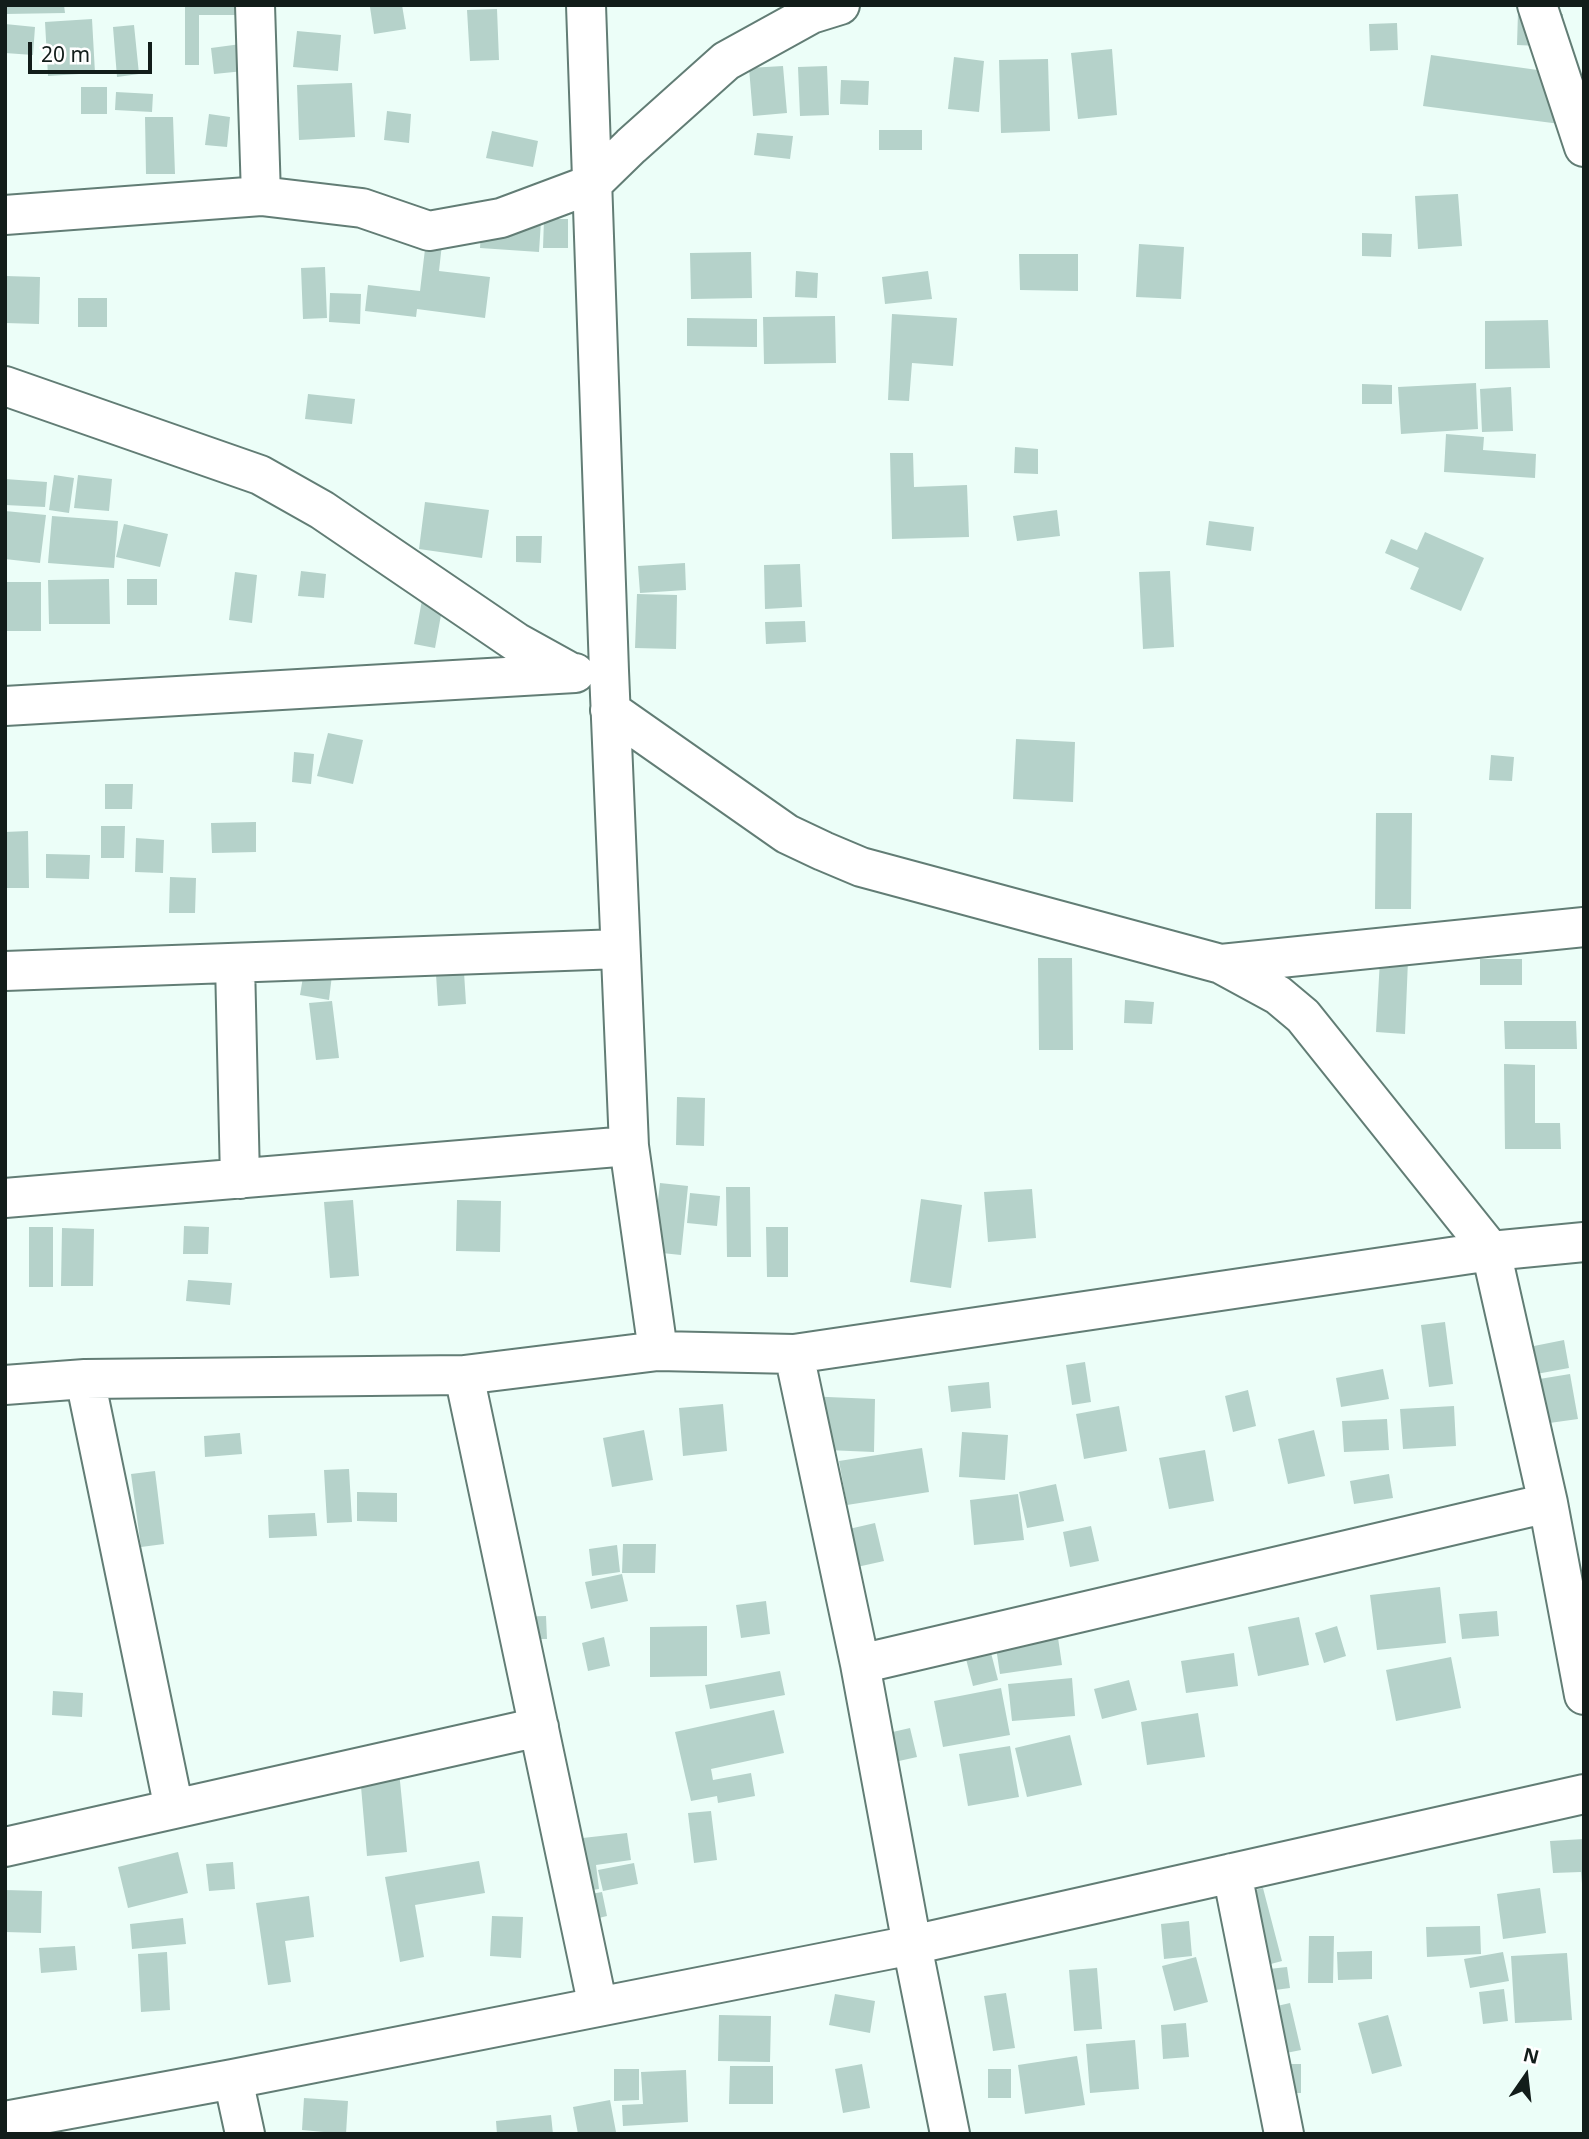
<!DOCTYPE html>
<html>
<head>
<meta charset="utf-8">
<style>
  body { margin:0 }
  #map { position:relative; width:1589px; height:2139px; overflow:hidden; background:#ecfef8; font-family:"Noto Sans",sans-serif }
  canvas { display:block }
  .frame { position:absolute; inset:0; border:7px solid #121d1a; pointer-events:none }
  .north { position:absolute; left:1491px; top:2041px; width:70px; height:70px; -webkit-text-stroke:5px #fff; paint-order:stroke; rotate:14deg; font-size:19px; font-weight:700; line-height:28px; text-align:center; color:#121d1a }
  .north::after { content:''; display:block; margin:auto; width:24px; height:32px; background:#121d1a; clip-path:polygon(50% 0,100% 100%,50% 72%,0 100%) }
  .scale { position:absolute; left:28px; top:42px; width:124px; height:32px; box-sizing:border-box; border:4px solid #121d1a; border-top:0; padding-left:9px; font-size:21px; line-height:24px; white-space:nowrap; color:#121d1a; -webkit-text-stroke:5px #fff; paint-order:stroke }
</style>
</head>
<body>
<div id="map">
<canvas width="1589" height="2139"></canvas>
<div class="frame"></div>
<div class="north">N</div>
<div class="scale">20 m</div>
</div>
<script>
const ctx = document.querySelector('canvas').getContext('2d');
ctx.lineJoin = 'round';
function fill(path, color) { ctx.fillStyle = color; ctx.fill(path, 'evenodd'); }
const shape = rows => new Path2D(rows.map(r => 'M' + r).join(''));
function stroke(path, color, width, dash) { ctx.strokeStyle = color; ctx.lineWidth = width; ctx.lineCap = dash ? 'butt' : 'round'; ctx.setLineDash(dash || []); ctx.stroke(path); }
fill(shape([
  [5,5,64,5,65,13,5,14],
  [185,5,242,5,242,15,199,15,199,65,185,65],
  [384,5,402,5,406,29,374,34,370,7],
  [497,9,499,60,470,61,467,10],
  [1518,12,1563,14,1562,47,1517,45],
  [92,19,95,73,48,76,45,22],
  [1397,23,1398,50,1370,51,1369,24],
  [5,24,35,27,33,55,5,53],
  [134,25,139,74,117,77,113,27],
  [297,31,341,35,338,71,293,67],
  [241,44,244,71,214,74,211,48],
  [1112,49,1117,115,1078,119,1071,53],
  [1431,55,1566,74,1560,124,1423,106],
  [954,57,984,61,979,112,948,109],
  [1048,59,1050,131,1001,133,999,60],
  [783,66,787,113,753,116,749,68],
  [827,66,829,115,800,116,798,67],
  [841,80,869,81,868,105,840,104],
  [352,83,355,137,299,140,297,85],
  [81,87,107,87,107,114,81,114],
  [116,92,153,94,152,112,115,110],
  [387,111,411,114,409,143,384,140],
  [209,114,230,117,227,147,205,145],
  [145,117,173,117,175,174,146,174],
  [879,130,922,130,922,150,879,150],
  [492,131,538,141,533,167,486,158],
  [757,133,793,136,790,159,754,155],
  [1458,194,1462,246,1418,249,1415,196],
  [482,216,541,221,539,252,480,248],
  [544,219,568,219,568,248,543,248],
  [428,224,444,226,439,271,490,277,485,318,417,309,416,317,365,311,368,285,420,291],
  [1362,233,1392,234,1391,257,1362,256],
  [1139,244,1184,247,1181,299,1136,297],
  [751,252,752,298,691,299,690,253],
  [1019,254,1078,254,1078,291,1020,290],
  [325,267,327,318,303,319,301,268],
  [796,271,818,273,817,298,795,297],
  [928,271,932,299,885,304,882,277],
  [5,276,40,277,39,324,5,323],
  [330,293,361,294,360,324,329,322],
  [78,298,107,298,107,327,78,327],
  [892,314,957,318,953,366,912,363,909,401,888,400],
  [835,316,836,363,764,364,763,317],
  [687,318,757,319,757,347,687,346],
  [1548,320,1550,368,1485,369,1485,321],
  [1476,383,1478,429,1401,434,1398,387],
  [1362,384,1392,385,1392,404,1362,404],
  [1511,387,1513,431,1482,432,1480,389],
  [308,394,355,399,352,424,305,419],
  [1446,434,1484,437,1483,450,1536,454,1535,478,1444,472],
  [1015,447,1038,449,1038,474,1014,473],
  [890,453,913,453,914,487,967,485,969,537,892,539],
  [54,475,74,478,69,513,49,510],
  [78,475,112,479,109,511,74,508],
  [5,479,47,482,45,507,5,505],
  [425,502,489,510,482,558,419,549],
  [1057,510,1060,536,1017,541,1013,516],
  [5,511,46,515,40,563,5,559],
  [52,516,118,521,114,568,48,563],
  [1209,521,1254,527,1251,551,1206,545],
  [124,524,168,534,160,567,116,557],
  [1425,532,1484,558,1461,611,1410,589,1419,568,1385,553,1391,539,1417,550],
  [516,536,542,536,541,563,516,562],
  [685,563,686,590,640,593,638,566],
  [800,564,802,607,765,609,764,565],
  [301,571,326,574,324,598,298,596],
  [1170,571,1174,647,1143,649,1139,572],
  [235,572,257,575,252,623,229,620],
  [109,579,110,624,49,624,48,580],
  [127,579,157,579,157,605,127,605],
  [5,582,41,582,41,631,5,631],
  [637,594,677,595,676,649,635,648],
  [422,600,443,604,435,648,414,644],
  [805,621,806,642,766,644,765,622],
  [328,733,363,740,353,784,317,776],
  [1016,739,1075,742,1073,802,1013,799],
  [294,752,314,754,311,784,292,782],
  [1491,755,1514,757,1512,781,1489,780],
  [105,784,133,784,132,809,105,809],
  [1376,813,1412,813,1411,909,1375,909],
  [256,822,256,852,212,853,211,823],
  [101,826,125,826,124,858,101,858],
  [28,831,29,888,5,888,5,832],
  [136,838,164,840,163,873,135,872],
  [46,854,90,855,89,879,46,878],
  [170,877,196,878,195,913,169,913],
  [463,956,466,1004,438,1006,435,958],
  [1038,958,1072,958,1073,1050,1039,1050],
  [1380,959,1408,960,1405,1034,1376,1032],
  [1480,959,1522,959,1522,985,1480,985],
  [304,971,332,975,329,1000,300,995],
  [1125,1000,1154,1002,1152,1024,1124,1023],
  [332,1001,339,1058,316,1060,309,1003],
  [1504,1021,1576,1021,1577,1049,1505,1049],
  [1504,1064,1535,1065,1535,1123,1560,1123,1561,1149,1505,1149],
  [677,1097,705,1098,704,1146,676,1145],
  [660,1183,688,1186,681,1255,652,1252],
  [726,1187,750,1187,751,1257,727,1257],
  [1032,1189,1036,1238,988,1242,984,1192],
  [690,1193,720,1196,717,1226,687,1223],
  [921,1199,962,1205,951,1288,910,1282],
  [353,1200,359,1276,330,1278,324,1202],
  [457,1200,501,1201,500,1252,456,1251],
  [184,1226,209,1227,208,1254,183,1254],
  [29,1227,53,1227,53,1287,29,1287],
  [766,1227,788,1227,788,1277,767,1277],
  [62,1228,94,1229,93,1286,61,1286],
  [188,1280,232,1283,230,1305,186,1301],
  [1445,1322,1453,1384,1429,1387,1421,1325],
  [1564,1340,1569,1368,1520,1377,1514,1350],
  [1085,1362,1091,1402,1072,1405,1066,1365],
  [1383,1369,1389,1399,1341,1407,1336,1378],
  [1570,1374,1578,1419,1528,1426,1521,1382],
  [989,1382,991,1408,951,1412,948,1386],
  [1248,1390,1256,1426,1233,1432,1225,1396],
  [804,1396,875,1399,874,1452,803,1449],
  [723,1404,727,1451,683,1456,679,1408],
  [1119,1406,1127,1451,1084,1459,1076,1414],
  [1454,1406,1456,1446,1403,1449,1400,1409],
  [1387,1419,1389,1450,1344,1452,1342,1421],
  [644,1430,653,1480,612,1487,603,1438],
  [1314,1430,1325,1476,1288,1484,1278,1439],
  [962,1432,1008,1435,1005,1480,959,1477],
  [240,1433,242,1454,205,1457,204,1436],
  [922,1448,929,1492,847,1505,839,1461],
  [1205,1450,1214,1501,1169,1509,1159,1458],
  [349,1469,352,1522,327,1523,324,1470],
  [155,1471,164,1544,141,1547,131,1474],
  [1389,1474,1393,1498,1354,1504,1350,1481],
  [1056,1484,1064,1521,1027,1528,1019,1492],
  [357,1492,397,1493,397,1522,357,1521],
  [1018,1494,1024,1540,974,1545,970,1500],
  [315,1513,317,1536,269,1538,268,1515],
  [875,1523,884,1561,857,1567,849,1529],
  [1091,1526,1099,1561,1070,1567,1063,1532],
  [623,1544,656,1544,655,1573,622,1573],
  [617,1545,620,1572,592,1576,589,1549],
  [622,1574,628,1601,591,1609,585,1582],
  [1440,1587,1446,1643,1377,1650,1370,1595],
  [766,1601,770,1634,741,1638,736,1605],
  [1497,1611,1499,1636,1462,1639,1459,1614],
  [546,1616,547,1639,512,1639,511,1617],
  [1299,1617,1309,1665,1258,1676,1248,1627],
  [707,1626,707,1676,650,1677,650,1627],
  [1337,1626,1346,1656,1324,1663,1315,1633],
  [1057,1631,1062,1665,1000,1674,995,1641],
  [604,1637,610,1666,588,1671,582,1643],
  [990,1649,998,1680,973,1686,965,1655],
  [1234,1653,1238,1686,1186,1693,1181,1661],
  [1451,1657,1461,1708,1396,1721,1386,1670],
  [780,1671,785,1695,710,1709,705,1685],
  [1072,1678,1075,1716,1012,1721,1008,1684],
  [1129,1680,1137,1710,1102,1719,1094,1689],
  [1001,1688,1010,1735,943,1747,934,1701],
  [53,1691,83,1693,82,1717,52,1715],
  [774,1710,784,1753,711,1769,713,1780,751,1773,755,1796,718,1803,717,1796,691,1801,675,1732],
  [1198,1713,1205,1757,1147,1765,1141,1722],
  [910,1728,917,1757,890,1763,884,1734],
  [1070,1735,1082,1785,1027,1797,1015,1748],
  [1010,1746,1019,1797,968,1806,959,1754],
  [399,1771,407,1852,367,1856,360,1775],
  [711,1811,717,1860,694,1863,688,1813],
  [627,1833,631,1860,596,1865,599,1889,572,1893,565,1840],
  [1584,1839,1584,1884,1582,1884,1581,1872,1553,1873,1550,1841],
  [178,1852,188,1893,128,1908,118,1867],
  [479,1861,485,1893,415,1905,424,1957,400,1962,385,1877],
  [233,1862,235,1889,209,1891,206,1864],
  [634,1863,638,1884,603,1891,598,1870],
  [1263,1888,1282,1961,1252,1969,1234,1895],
  [1540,1888,1546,1933,1503,1939,1497,1894],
  [5,1890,42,1891,41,1933,5,1932],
  [602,1892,607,1916,574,1924,568,1898],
  [309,1896,314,1937,285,1941,291,1982,268,1985,256,1903],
  [492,1916,523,1917,521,1958,490,1956],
  [183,1918,186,1944,132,1949,130,1924],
  [1189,1921,1192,1956,1164,1959,1161,1924],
  [1480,1926,1481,1954,1427,1957,1426,1927],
  [1309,1936,1334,1936,1333,1983,1308,1983],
  [75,1946,77,1970,41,1973,39,1948],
  [1372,1951,1372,1979,1338,1980,1337,1952],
  [167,1952,170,2010,141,2012,138,1954],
  [1503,1952,1509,1981,1470,1988,1464,1959],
  [1567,1953,1572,2020,1515,2023,1511,1956],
  [1196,1957,1208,2002,1174,2011,1162,1966],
  [1287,1967,1290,1988,1253,1993,1251,1971],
  [1097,1968,1102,2029,1074,2031,1069,1970],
  [1504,1989,1508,2021,1483,2024,1479,1992],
  [1006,1993,1015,2048,993,2051,984,1996],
  [835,1994,875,2001,870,2033,829,2025],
  [1290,2003,1301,2050,1271,2056,1260,2010],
  [719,2015,771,2016,770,2062,718,2061],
  [1388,2015,1402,2066,1372,2074,1358,2023],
  [1186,2023,1189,2057,1163,2059,1161,2025],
  [1135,2040,1139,2089,1090,2093,1086,2044],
  [1077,2056,1085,2105,1025,2114,1018,2065],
  [862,2064,870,2108,843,2113,835,2069],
  [1272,2064,1301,2064,1301,2093,1273,2093],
  [730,2066,773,2066,773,2104,729,2104],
  [614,2069,639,2069,639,2100,614,2101],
  [988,2069,1011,2069,1011,2098,988,2098],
  [686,2070,688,2122,623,2126,622,2105,643,2104,641,2072],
  [304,2098,348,2101,346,2134,302,2130],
  [610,2100,616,2132,606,2134,578,2134,573,2107],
  [551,2115,553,2134,497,2134,496,2121]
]), '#b5d2ca');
const minor = shape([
  [255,5,261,196],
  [586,5,609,671,629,1146,658,1351],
  [1537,5,1584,147],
  [5,215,261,196,362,208,429,231,501,218,592,184,631,146,726,61,811,14,840,5],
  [5,386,260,475,322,510,516,642,572,673],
  [5,706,575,673],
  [610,710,787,834,823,851,861,867,1221,964,1278,995,1303,1016,1491,1251,1548,1503,1584,1695],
  [235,963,240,1179],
  [1221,964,1584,927],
  [5,971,620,949],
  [5,1198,629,1146],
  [794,1354,860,1664,912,1945,950,2134],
  [464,1375,598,2007],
  [85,1379,174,1809],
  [5,1385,85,1379,464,1375,658,1351,794,1354,1491,1251,1584,1242],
  [860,1664,1548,1503],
  [5,1847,539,1727],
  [1232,1873,1284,2134],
  [233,2079,245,2134],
  [5,2121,233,2079,912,1945,1584,1794]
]);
stroke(minor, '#627d75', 42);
stroke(minor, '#fff', 38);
</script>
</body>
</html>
